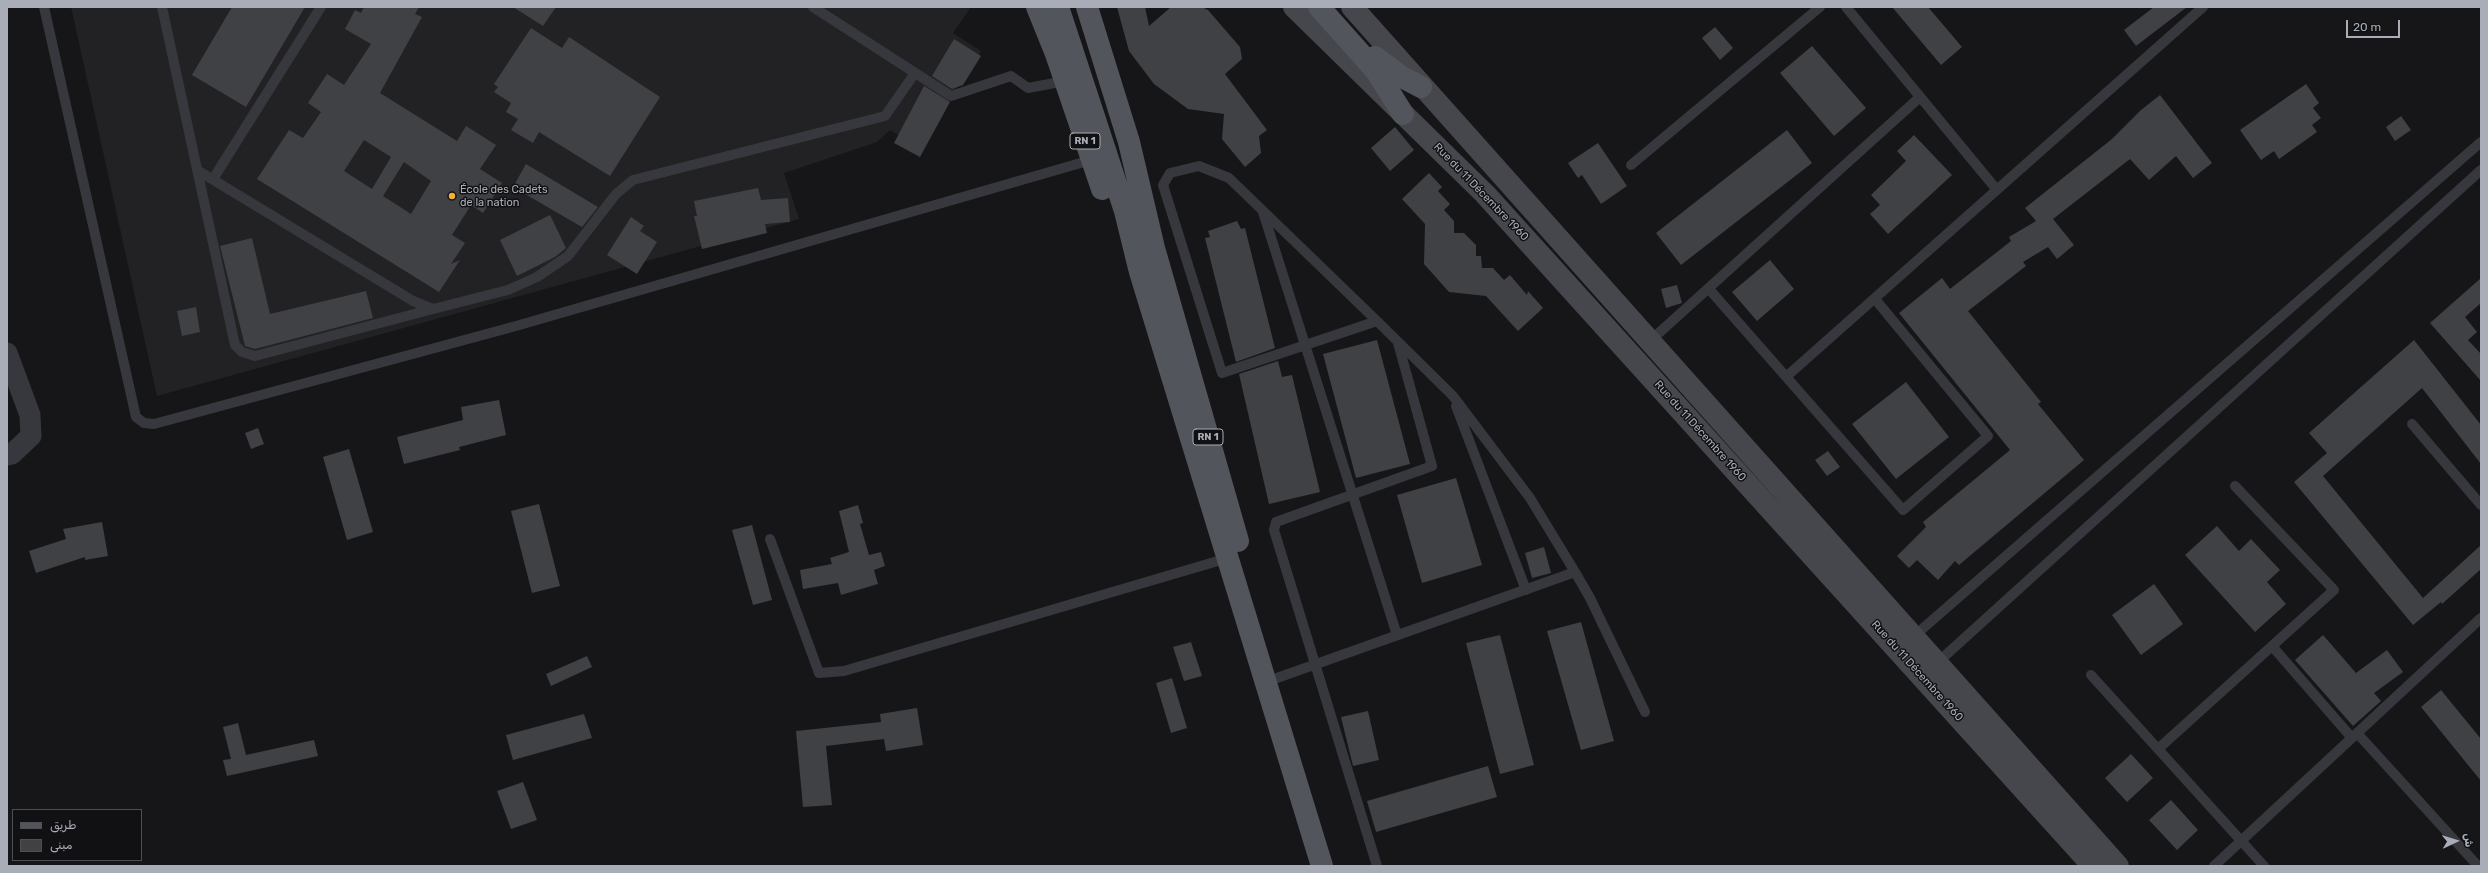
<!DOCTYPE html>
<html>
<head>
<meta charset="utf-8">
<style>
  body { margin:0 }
  #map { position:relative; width:2488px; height:873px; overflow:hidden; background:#161618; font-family:Rubik,"Noto Naskh Arabic",sans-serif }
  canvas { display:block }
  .frame { position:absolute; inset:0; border:8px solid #a8adb8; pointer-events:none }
  .legend { position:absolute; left:12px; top:809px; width:130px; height:52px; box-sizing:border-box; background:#111113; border:1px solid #4d4f55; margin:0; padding:5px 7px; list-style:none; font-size:12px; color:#a8adb8 }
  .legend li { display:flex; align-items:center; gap:8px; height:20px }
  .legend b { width:20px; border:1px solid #4d4f55 }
  .north { position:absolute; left:2436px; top:821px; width:40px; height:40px; -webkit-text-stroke:3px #111113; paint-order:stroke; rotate:86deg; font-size:11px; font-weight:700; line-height:16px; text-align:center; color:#a8adb8 }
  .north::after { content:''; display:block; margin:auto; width:14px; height:18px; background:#a8adb8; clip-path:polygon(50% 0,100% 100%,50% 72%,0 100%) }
  .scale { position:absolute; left:2346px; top:20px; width:54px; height:18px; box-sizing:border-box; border:2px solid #a8adb8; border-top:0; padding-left:5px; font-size:12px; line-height:14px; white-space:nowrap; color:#a8adb8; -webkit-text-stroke:3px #111113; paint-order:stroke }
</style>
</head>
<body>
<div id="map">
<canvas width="2488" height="873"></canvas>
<div class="frame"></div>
<ul class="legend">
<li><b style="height:5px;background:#53555c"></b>طريق</li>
<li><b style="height:11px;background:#404145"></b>مبنى</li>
</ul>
<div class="north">ش</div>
<div class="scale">20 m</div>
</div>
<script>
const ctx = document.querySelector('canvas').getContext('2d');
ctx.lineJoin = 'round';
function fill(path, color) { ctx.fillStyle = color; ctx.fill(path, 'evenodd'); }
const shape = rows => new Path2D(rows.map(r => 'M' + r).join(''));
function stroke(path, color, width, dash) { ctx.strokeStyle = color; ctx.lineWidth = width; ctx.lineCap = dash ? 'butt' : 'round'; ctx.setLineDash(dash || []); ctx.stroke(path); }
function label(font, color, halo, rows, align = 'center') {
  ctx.font = font + ' Rubik,sans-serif'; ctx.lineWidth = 3; ctx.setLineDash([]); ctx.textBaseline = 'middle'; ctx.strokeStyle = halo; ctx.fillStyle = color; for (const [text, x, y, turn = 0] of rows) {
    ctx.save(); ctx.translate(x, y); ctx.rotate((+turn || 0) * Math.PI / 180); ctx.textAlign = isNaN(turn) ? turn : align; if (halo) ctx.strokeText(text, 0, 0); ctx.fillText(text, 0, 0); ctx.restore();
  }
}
fill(shape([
  [71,7,971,7,953,33,981,51,917,147,890,130,877,142,784,173,799,219,157,396]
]), '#222225');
fill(shape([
  [232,7,305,7,246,107,192,75],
  [364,7,419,7,415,14,422,17,380,93,457,141,466,126,496,145,480,169,502,183,483,213,471,205,452,235,465,243,451,264,460,260,439,292,257,179,289,130,303,138,321,112,308,103,327,74,344,85,371,44,345,29,355,10,361,13],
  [364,140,391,157,372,189,344,171],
  [404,162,431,181,411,214,383,196],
  [513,7,556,7,543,26],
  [1117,7,1145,7,1149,26,1171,7,1202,7,1208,10,1240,47,1242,59,1225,74,1267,130,1259,136,1261,153,1245,167,1222,139,1224,114,1188,109,1154,84,1129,51],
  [1892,7,1928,7,1962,47,1941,65],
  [2154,7,2187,7,2136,46,2124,30],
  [1715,27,1733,48,1720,60,1702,38],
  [531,28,562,48,569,37,660,97,610,176,539,132,533,143,511,130,518,119,506,112,511,103,494,92,498,87,494,84],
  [954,39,981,56,963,85,952,89,932,76],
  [1812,46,1866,108,1834,136,1780,73],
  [2306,84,2319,103,2313,108,2321,118,2312,125,2317,132,2279,159,2274,151,2261,160,2240,130],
  [924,86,950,102,920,157,894,143],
  [2160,95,2212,163,2193,178,2176,156,2149,180,2130,159,2053,219,2074,245,2057,259,2048,247,2023,262,2026,266,1968,311,2041,402,2038,404,2084,460,1959,565,1955,561,1938,580,1917,560,1909,568,1897,556,1926,527,1923,522,2010,450,1899,313,1942,278,1950,289,2011,241,2009,237,2036,221,2025,208,2112,139,2141,110],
  [2401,116,2411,130,2395,141,2386,127],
  [1395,127,1414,150,1390,171,1371,148],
  [1787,130,1812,163,1681,265,1656,233],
  [1914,135,1952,175,1888,234,1870,214,1880,205,1871,195,1906,161,1897,151],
  [1598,143,1627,186,1601,204,1582,175,1578,178,1568,163],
  [526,164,598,207,582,227,513,187],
  [1429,173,1442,187,1438,191,1450,204,1444,210,1454,221,1454,233,1464,233,1476,245,1476,256,1481,256,1482,268,1493,268,1504,280,1510,275,1527,295,1528,291,1543,308,1518,331,1486,296,1449,292,1424,264,1425,224,1402,199],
  [758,188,761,200,788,198,790,222,765,224,767,233,702,249,694,216,697,216,694,201],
  [550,215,566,248,555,257,517,276,500,240],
  [631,217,644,226,640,231,657,242,637,274,607,255],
  [1237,221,1241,229,1245,228,1275,348,1236,362,1205,238,1210,237,1208,231],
  [252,238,270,314,366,291,373,318,255,349,245,346,220,246],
  [1770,260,1794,289,1757,321,1732,292],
  [2481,278,2481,303,2465,317,2477,332,2468,340,2481,354,2481,381,2430,323],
  [1677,285,1682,303,1666,308,1661,289],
  [196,307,200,332,182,336,177,311],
  [1377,340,1410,464,1356,478,1323,354],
  [2414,340,2481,425,2481,464,2422,388,2323,476,2423,598,2481,545,2481,569,2442,604,2441,602,2413,625,2294,482,2327,453,2309,433],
  [1278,361,1282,377,1292,375,1320,492,1269,504,1239,374],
  [1906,382,1949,437,1896,479,1852,424],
  [499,400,506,435,459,447,460,450,404,464,397,437,463,420,461,407],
  [258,428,264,444,251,449,245,433],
  [349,449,373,532,347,540,323,457],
  [1828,451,1840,467,1827,476,1815,460],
  [1456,478,1482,565,1422,583,1397,495],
  [539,504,560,586,532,593,511,511],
  [858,505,863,523,860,524,869,555,881,552,885,566,874,570,878,584,841,595,838,583,803,589,800,570,832,564,830,558,849,552,839,511],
  [102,522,108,556,85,560,85,557,36,573,29,551,66,539,63,529],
  [752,525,772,600,753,605,732,530],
  [2217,526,2239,551,2251,539,2280,570,2267,582,2286,604,2255,632,2185,555],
  [1544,547,1551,573,1532,578,1525,553],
  [2154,584,2183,624,2141,655,2112,615],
  [1581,622,1614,741,1581,750,1547,631],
  [1500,635,1534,765,1500,774,1466,643],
  [2323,635,2356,673,2387,650,2403,672,2374,693,2381,701,2353,726,2295,660],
  [1191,642,1202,676,1184,681,1173,647],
  [587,656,592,667,551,686,546,674],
  [1172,678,1187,728,1171,733,1156,683],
  [2441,690,2481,739,2481,781,2421,707],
  [917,708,923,745,886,751,884,739,826,746,832,805,803,807,796,731,881,722,880,714],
  [1368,711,1379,760,1353,766,1341,717],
  [584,714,592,738,513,760,506,735],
  [238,723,246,755,314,740,318,756,227,776,223,760,231,759,223,727],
  [2131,754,2153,778,2127,802,2105,778],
  [1488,766,1497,797,1376,832,1367,801],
  [523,782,537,820,511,829,497,791],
  [2171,800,2198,830,2177,850,2149,820]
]), '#404145');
stroke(shape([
  [44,7,136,417,144,423,154,424,516,326,1091,160],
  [162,7,235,345,242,352,255,356,433,309],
  [813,7,951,96,1011,76,1028,88,1065,81],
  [1846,7,1997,190],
  [1631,165,1820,7],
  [197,170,413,301,433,309,508,290,537,277,568,256,616,194,633,180,885,116,915,73],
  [213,179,321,7],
  [1263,212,1397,635],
  [1709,289,1903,510,1988,436,1875,299],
  [1377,321,1222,373,1163,185,1170,173,1199,166,1229,178,1377,321,1453,396,1530,498,1575,572,1590,598,1645,712],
  [1650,341,1920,97],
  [1787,376,2203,7],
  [1456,406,1526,590],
  [2412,424,2481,505],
  [770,539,819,673,844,671,1228,558],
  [1913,637,2481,142],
  [2272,646,2352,738],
  [1937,663,2481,170],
  [2091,675,2264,866],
  [1277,678,1575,572],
  [2357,733,2478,866],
  [2158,749,2334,590,2235,486],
  [1377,866,1274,530,1276,522,1432,466,1398,343],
  [2214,866,2481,618]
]), '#37383d', 10);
stroke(shape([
  [7,353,30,415,31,436,12,454,7,455]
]), '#37383d', 21);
stroke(shape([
  [1294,7,1485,194,2093,866],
  [1352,7,2118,866]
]), '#45474d', 22);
stroke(shape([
  [1037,7,1056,54,1102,189],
  [1058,7,1125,211,1140,272,1322,866],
  [1087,7,1129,142,1154,248,1238,541],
  [1319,7,1377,72,1403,114],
  [1375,57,1402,77,1421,87]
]), '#53555c', 22);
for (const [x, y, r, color] of [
  [452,196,4,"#f2b134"]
]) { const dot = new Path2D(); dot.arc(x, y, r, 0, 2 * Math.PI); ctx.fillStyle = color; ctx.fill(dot); stroke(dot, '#111113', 1.5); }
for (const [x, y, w] of [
  [1085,141,30],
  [1208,437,30]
]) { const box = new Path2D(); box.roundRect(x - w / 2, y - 8, w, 16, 3); ctx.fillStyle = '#111113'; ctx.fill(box); stroke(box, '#a8adb8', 1); }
label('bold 10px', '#a8adb8', null, [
  ["RN 1",1085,141],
  ["RN 1",1208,437]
]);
label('11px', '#a8adb8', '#111113', [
  ["École des Cadets",460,190],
  ["de la nation",460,203]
], 'left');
label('11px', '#a8adb8', '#111113', [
  ["Rue du 11 Décembre 1960",1481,192,46],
  ["Rue du 11 Décembre 1960",1700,431,48],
  ["Rue du 11 Décembre 1960",1917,671,48]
]);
</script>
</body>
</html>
